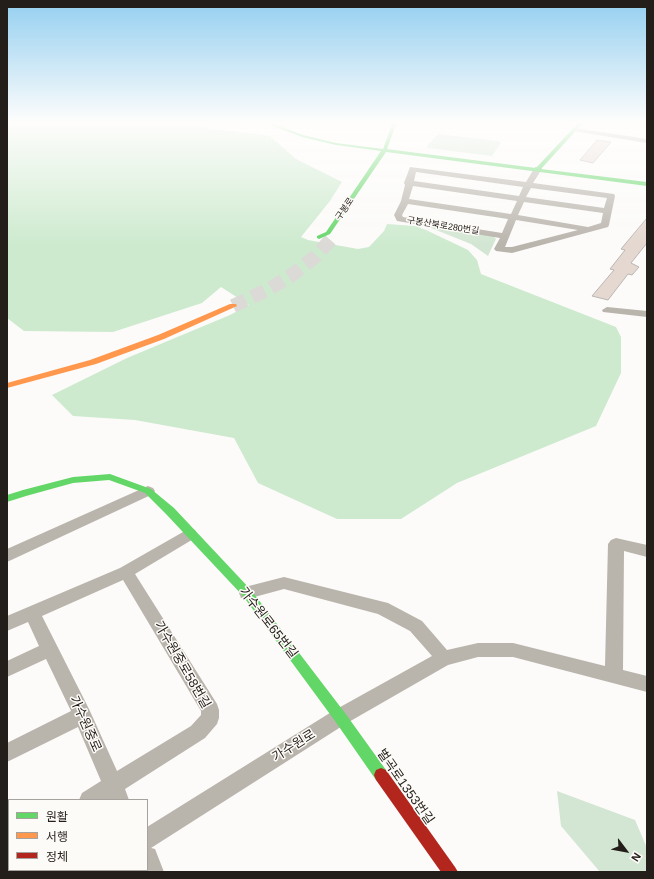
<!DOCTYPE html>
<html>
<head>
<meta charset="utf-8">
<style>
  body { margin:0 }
  #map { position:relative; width:654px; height:879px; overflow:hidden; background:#fcfbf9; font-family:Helvetica,"Noto Sans KR",sans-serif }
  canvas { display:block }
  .frame { position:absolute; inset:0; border:8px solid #231e19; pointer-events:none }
  .legend { position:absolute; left:8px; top:799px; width:140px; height:72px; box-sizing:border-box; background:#fdfbf8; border:1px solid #a6a39f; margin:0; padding:5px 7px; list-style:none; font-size:12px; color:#231e19 }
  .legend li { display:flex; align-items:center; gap:8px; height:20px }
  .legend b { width:20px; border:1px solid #a6a39f }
  .north { position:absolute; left:606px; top:831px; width:40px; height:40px; -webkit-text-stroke:3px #fdfbf8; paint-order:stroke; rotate:122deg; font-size:11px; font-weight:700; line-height:16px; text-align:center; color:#231e19 }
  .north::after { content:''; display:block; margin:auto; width:14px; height:18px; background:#231e19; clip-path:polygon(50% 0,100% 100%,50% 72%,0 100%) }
</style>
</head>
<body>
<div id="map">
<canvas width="654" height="879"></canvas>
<div class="frame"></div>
<ul class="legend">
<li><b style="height:5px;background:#63d668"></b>원활</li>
<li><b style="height:5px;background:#ff974d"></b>서행</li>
<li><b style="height:5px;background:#b3261e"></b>정체</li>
</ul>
<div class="north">N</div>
</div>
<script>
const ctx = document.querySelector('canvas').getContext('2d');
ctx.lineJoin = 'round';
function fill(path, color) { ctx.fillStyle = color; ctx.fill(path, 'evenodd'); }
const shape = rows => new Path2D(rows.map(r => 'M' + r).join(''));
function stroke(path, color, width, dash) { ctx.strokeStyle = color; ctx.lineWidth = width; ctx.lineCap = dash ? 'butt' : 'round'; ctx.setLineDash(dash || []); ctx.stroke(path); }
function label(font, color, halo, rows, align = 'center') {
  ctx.font = font + ' Helvetica,"Noto Sans KR",sans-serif'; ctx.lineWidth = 3; ctx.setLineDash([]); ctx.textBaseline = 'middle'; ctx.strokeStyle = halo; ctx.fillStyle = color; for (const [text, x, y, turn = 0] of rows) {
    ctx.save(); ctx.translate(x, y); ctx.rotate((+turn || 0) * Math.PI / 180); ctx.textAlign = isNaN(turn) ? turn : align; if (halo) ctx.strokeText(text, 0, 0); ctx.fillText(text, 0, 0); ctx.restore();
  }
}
fill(shape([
  [438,134,498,141,501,143,492,156,428,148,427,146],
  [426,226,493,236,496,239,488,256,471,244],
  [557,791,635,820,647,848,647,872,600,872,561,826]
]), '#d3e6d3');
fill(shape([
  [7,122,187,122,212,129,270,136,296,159,342,182,330,201,301,237,308,240,358,249,369,247,384,231,387,224,415,226,426,230,468,250,477,260,481,274,616,327,621,337,621,373,596,426,457,483,401,519,337,519,258,483,234,438,135,420,73,416,52,395,127,358,230,315,249,305,221,287,202,303,113,332,24,331,7,318]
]), '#cdeace');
const building = shape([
  [597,140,611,142,593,163,580,160,597,140],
  [647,218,647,243,631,263,639,267,632,275,628,274,608,300,592,296,614,270,610,269,625,250,621,249,647,218]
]);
fill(building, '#e4d8d0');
stroke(building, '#b9b6b3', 1);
stroke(shape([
  [233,306,269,289,292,275,316,256,331,239]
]), '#dbdad7', 14, [14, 7]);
fill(shape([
  [575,128,647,139,647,143,573,131,573,129,575,128],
  [410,167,526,182,535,167,541,167,542,169,533,183,614,194,615,196,609,225,608,227,512,253,496,251,494,249,500,238,397,221,394,215,401,201,405,185,404,183,410,167],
  [416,172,523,187,519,196,414,181,416,172],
  [413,186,517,201,511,214,409,199,413,186],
  [531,188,607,198,604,208,526,197,531,188],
  [524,202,603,213,601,223,588,227,518,215,524,202],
  [408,204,508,219,502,233,403,217,402,215,408,204],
  [516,220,578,230,512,247,505,247,516,220],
  [607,307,647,311,647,317,603,312,602,310,607,307],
  [148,486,153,488,155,491,153,494,7,562,7,549,148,486],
  [190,528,195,530,197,534,195,538,135,574,217,704,219,710,219,718,217,724,205,738,125,789,129,800,79,800,82,793,101,781,78,727,7,762,7,743,71,711,46,659,7,677,7,661,39,646,28,622,7,631,7,616,120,568,190,528],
  [123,580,201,711,201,715,191,726,117,771,89,709,42,616,123,580],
  [616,538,647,545,647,557,624,551,623,670,647,676,647,692,513,657,478,657,448,665,347,723,151,848,155,849,164,872,142,872,141,870,147,870,147,827,333,711,432,656,410,631,378,614,284,589,247,599,241,598,239,593,241,588,284,577,388,603,422,621,447,650,478,643,513,643,605,666,608,544,611,540,616,538],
  [9,839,9,861,7,862,7,840,9,839],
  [85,870,109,870,108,872,84,872,85,870]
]), '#b9b4ac');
fill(shape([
  [262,122,269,122,303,135,336,143,383,149,393,122,397,122,387,149,536,168,579,122,584,122,541,169,647,182,647,186,386,152,330,234,319,239,317,238,317,236,326,232,381,151,336,145,302,137,262,122],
  [110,474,151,489,174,508,251,590,345,713,386,770,388,775,386,780,381,782,376,780,335,721,243,596,166,514,145,493,109,480,73,483,26,496,7,502,7,495,23,490,73,477,110,474]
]), '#63d668');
fill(shape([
  [230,304,236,304,237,306,164,339,96,364,7,388,7,383,90,360,158,335,230,304]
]), '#ff974d');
fill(shape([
  [381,768,386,770,455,867,458,872,441,872,376,780,374,775,376,770,381,768]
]), '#b3261e');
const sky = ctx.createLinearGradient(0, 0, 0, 245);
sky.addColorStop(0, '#94cff0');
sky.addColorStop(0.5, '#fefdfc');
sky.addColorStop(1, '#fefdfc00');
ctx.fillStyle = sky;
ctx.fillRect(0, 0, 654, 245);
label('9px', '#231e19', '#fdfbf8', [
  ["구봉로",345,209,-56],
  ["구봉산북로280번길",443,226,9]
]);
label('13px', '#231e19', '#fdfbf8', [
  ["가수원로65번길",268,623,52],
  ["가수원중로58번길",182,665,60],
  ["가수원중로",85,724,66],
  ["가수원로",294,746,-32],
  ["벌곡로1353번길",405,787,55]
]);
</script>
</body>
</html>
